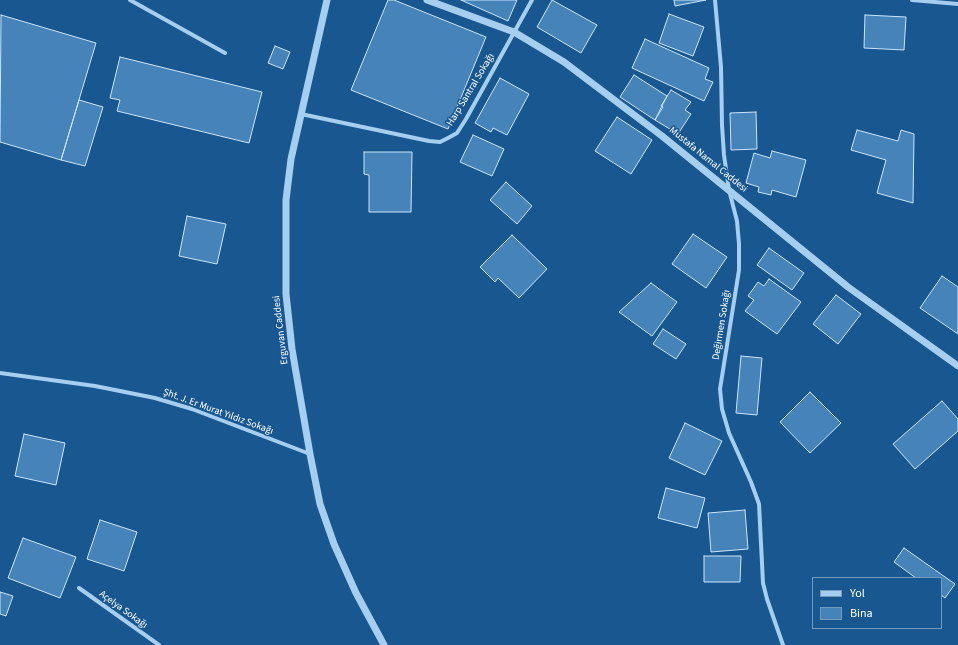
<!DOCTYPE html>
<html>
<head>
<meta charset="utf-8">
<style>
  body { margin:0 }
  #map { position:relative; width:958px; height:645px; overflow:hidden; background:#185790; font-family:"Source Sans 3",sans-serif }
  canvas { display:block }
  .legend { position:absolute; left:812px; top:577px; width:130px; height:52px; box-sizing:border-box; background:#185790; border:1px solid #749abc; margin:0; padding:5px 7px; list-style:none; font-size:12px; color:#fff }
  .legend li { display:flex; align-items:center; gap:8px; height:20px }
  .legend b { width:20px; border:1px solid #749abc }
</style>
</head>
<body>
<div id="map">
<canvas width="958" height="645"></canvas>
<ul class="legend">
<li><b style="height:5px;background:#a6ceef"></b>Yol</li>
<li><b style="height:11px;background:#4583b9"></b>Bina</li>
</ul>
</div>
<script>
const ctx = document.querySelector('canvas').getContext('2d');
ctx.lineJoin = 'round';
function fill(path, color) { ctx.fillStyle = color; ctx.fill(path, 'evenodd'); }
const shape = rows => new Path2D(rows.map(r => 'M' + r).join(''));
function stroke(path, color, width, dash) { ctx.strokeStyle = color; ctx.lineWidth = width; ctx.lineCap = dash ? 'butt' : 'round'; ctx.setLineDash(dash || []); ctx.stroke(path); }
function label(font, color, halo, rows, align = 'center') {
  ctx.font = font + ' "Source Sans 3",sans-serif'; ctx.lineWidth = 3; ctx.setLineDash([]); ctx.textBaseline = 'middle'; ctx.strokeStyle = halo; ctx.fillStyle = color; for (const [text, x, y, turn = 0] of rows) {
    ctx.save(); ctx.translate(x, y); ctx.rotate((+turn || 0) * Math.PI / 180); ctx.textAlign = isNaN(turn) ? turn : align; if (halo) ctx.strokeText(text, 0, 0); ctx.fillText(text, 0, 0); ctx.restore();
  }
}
const building = shape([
  [388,0,394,0,486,37,448,129,351,90,388,0],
  [461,0,517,0,508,21,461,0],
  [552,0,597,25,581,53,537,27,552,0],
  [674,0,706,0,675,6,674,0],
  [669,14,704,27,693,56,659,43,669,14],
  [1,15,96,43,61,160,0,142,1,15],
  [865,15,906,17,904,50,864,48,865,15],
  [645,39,709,68,705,79,713,82,704,101,632,68,645,39],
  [275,46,290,52,283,69,268,63,275,46],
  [120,57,262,92,249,143,117,111,120,100,110,98,120,57],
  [634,75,667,96,655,120,620,97,634,75],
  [500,78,529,94,507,135,493,128,491,132,475,123,500,78],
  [671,90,691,102,685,110,691,114,678,134,655,120,663,107,661,106,671,90],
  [79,100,103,107,85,166,61,160,79,100],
  [756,112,757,149,731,150,730,113,756,112],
  [617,117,652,140,631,174,595,151,617,117],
  [857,130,898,141,901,130,914,134,913,203,877,193,886,160,851,150,857,130],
  [473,135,504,149,492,176,460,162,473,135],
  [772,151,806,160,796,197,772,190,771,195,758,192,759,187,746,183,754,153,770,158,772,151],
  [364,152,412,152,411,212,369,212,369,175,364,174,364,152],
  [506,182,532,206,517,224,490,200,506,182],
  [187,216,226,224,217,264,179,256,187,216],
  [693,234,727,257,706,288,672,264,693,234],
  [512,235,547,269,519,298,498,278,495,282,480,267,512,235],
  [769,248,804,273,792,290,757,265,769,248],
  [942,276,958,287,958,334,920,308,942,276],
  [769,279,801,302,777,334,745,311,754,300,748,296,758,282,764,286,769,279],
  [651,283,677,302,652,336,619,312,651,283],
  [836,295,861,314,838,344,813,324,836,295],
  [663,329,686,344,676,359,653,344,663,329],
  [741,356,762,358,757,415,736,413,741,356],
  [810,392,841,423,810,453,780,422,810,392],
  [942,401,958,419,958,431,915,469,893,444,942,401],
  [685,423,722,441,705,475,669,458,685,423],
  [24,434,65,443,56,485,15,476,24,434],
  [666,488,705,498,697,528,658,518,666,488],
  [745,510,748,549,711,552,708,513,745,510],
  [100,520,137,532,124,571,87,559,100,520],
  [23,538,76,557,60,598,8,578,23,538],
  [904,548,955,584,945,598,941,595,941,578,916,578,894,562,904,548],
  [704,556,741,556,740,582,704,582,704,556],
  [0,592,13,596,6,616,0,614,0,592]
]);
fill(building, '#4583b9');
stroke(building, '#cce6fb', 1);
stroke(shape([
  [130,0,225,53],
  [715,0,721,67,722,125,724,155,729,190,737,221,739,244,739,270,720,389,722,409,729,433,751,482,759,504,763,583,767,599,783,645],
  [912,0,958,4],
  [301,114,429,141,440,142,448,138,457,133,466,119,532,0],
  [0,373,95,386,155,398,192,409,310,454],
  [79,588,159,645]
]), '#a6ceef', 4);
stroke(shape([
  [327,0,291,159,286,200,286,294,292,349,310,454,320,504,334,544,356,593,384,645],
  [427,0,514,32,564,62,662,136,848,287,958,366]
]), '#a6ceef', 7);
label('10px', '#fff', '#185790', [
  ["Harp Santral Sokağı",471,90,-59],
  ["Mustafa Namal Caddesi",708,160,39],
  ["Değirmen Sokağı",722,325,-81],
  ["Erguvan Caddesi",281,330,-97],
  ["Şht. J. Er Murat Yıldız Sokağı",218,412,20],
  ["Açelya Sokağı",123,610,36]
]);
</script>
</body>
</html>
